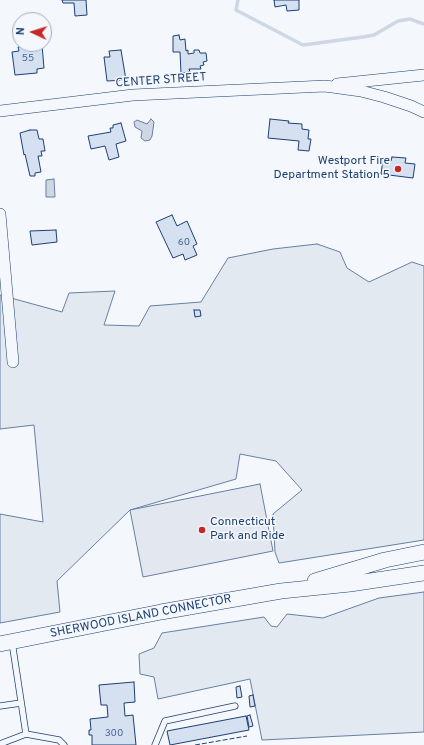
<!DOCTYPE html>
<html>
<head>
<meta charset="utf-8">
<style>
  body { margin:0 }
  #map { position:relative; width:424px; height:745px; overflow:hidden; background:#f4f7fb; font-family:Overpass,sans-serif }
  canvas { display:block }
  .north { position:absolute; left:12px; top:12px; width:40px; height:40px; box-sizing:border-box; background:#f4f7fb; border:1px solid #9eadc5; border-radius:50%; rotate:274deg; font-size:11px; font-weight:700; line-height:16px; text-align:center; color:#1d3f73 }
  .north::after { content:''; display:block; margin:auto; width:14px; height:18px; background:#c62828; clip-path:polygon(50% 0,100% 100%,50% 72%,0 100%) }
</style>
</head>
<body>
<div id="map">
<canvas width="424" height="745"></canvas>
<div class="north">N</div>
</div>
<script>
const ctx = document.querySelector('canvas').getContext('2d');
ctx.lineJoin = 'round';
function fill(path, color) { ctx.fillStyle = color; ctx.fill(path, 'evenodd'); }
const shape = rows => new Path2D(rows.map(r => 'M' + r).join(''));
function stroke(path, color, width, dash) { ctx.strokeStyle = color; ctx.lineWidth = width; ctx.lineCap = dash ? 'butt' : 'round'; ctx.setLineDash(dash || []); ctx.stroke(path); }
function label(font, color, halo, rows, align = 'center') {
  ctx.font = font + ' Overpass,sans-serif'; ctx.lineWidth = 3; ctx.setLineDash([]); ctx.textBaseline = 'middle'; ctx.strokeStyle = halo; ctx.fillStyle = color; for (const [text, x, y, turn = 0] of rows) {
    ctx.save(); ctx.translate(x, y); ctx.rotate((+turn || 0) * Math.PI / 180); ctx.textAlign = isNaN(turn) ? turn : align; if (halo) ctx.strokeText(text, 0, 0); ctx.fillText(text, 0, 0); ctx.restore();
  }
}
const green = shape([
  [317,244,340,252,347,268,369,282,412,262,424,266,424,540,279,563,275,552,273,514,302,490,276,461,240,454,236,479,130,510,57,581,60,612,0,623,0,514,43,522,34,425,0,429,0,295,62,312,69,293,115,291,104,325,139,326,150,306,201,302,228,258,273,249,317,244],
  [424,592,424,732,262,740,250,679,158,699,154,677,140,674,139,654,154,648,162,633,264,617,271,626,277,627,287,614,323,618,379,598,424,592]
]);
fill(green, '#e3e9f0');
stroke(green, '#687fa3', 1);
const parking = shape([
  [260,484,273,551,143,577,130,510,260,484]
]);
fill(parking, '#e3e8f0');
stroke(parking, '#687fa3', 1);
const water = shape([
  [151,119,154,122,152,136,150,140,145,141,141,138,142,131,135,127,134,122,137,120,147,124,151,119],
  [54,179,55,197,46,197,46,180,54,179]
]);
fill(water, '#cfd7e4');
stroke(water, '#687fa3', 1);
stroke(shape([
  [238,0,236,10,303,45,363,37,374,35,398,21,410,19,424,24]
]), '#cfd7e4', 3.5);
const building = shape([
  [62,0,86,0,87,15,75,16,74,3,63,3,62,0],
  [274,0,299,0,299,10,287,11,286,5,275,7,274,0],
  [179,35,180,40,185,39,186,51,188,50,188,54,194,53,194,50,199,50,200,53,206,53,207,61,203,62,204,65,200,66,201,69,189,69,190,72,181,73,180,52,173,52,173,36,179,35],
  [38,44,38,46,42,45,44,68,37,69,37,73,15,75,12,52,19,51,18,47,38,44],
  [121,50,126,80,107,81,104,57,110,57,109,51,121,50],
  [270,119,289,121,288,123,302,124,302,129,309,130,308,139,311,139,309,151,298,150,299,141,268,138,270,119],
  [121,123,126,141,116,144,119,157,109,160,105,146,91,149,88,136,111,132,110,128,113,128,113,125,121,123],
  [30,130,37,130,39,139,43,139,45,151,41,151,42,156,38,156,41,172,35,173,35,176,30,176,25,154,24,155,20,133,30,130],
  [392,157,406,158,405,163,415,164,413,178,381,174,383,160,391,161,392,157],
  [172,215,177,226,187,221,197,244,193,246,197,255,185,260,183,254,173,258,156,222,172,215],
  [56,230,57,242,32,245,30,231,56,230],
  [194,310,200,310,201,316,195,317,194,310],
  [134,682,135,702,124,703,125,716,133,715,136,745,92,745,92,735,89,735,89,730,91,730,90,719,108,717,107,705,101,705,99,685,134,682],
  [240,686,242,697,237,698,236,687,240,686],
  [253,695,255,706,250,707,249,696,253,695],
  [250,715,253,726,249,727,247,716,250,715],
  [246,716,249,730,170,745,167,731,246,716]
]);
fill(building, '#d5e0f0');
stroke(building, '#1d3f73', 1);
const lane = shape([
  [12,642,26,734],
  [0,706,21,703],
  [0,744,26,734,59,740,64,745],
  [155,745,165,721,235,706]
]);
const street = shape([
  [337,84,424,75],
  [0,111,133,95,325,86,361,91,384,97,411,106,424,112],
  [0,214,13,362]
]);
const secondary = shape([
  [315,581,385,560,424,552],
  [0,644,161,612,281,591,350,584,424,573]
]);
stroke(lane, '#1d3f73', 7);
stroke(street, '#1d3f73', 12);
stroke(secondary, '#1d3f73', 16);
stroke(lane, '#f4f7fb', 5.5);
stroke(street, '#f4f7fb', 11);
stroke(secondary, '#f4f7fb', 15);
stroke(shape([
  [195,745,247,736]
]), '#1d3f73', 1, [5, 2]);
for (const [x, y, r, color] of [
  [398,169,4,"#c62828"],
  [202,530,4,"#c62828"]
]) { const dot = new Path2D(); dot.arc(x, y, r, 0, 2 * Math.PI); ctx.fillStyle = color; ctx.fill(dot); stroke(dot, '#f4f7fb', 1.5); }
label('10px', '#4b6792', null, [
  ["55",28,59],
  ["60",184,243],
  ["300",114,734]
]);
label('12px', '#1d3f73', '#f4f7fb', [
  ["CENTER STREET",161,81,-4],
  ["SHERWOOD ISLAND CONNECTOR",141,617,-11]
]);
label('12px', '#1d3f73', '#f4f7fb', [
  ["Westport Fire",390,162],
  ["Department Station 5",390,176],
  ["Connecticut",210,523,"left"],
  ["Park and Ride",210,537,"left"]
], 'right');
</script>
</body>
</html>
